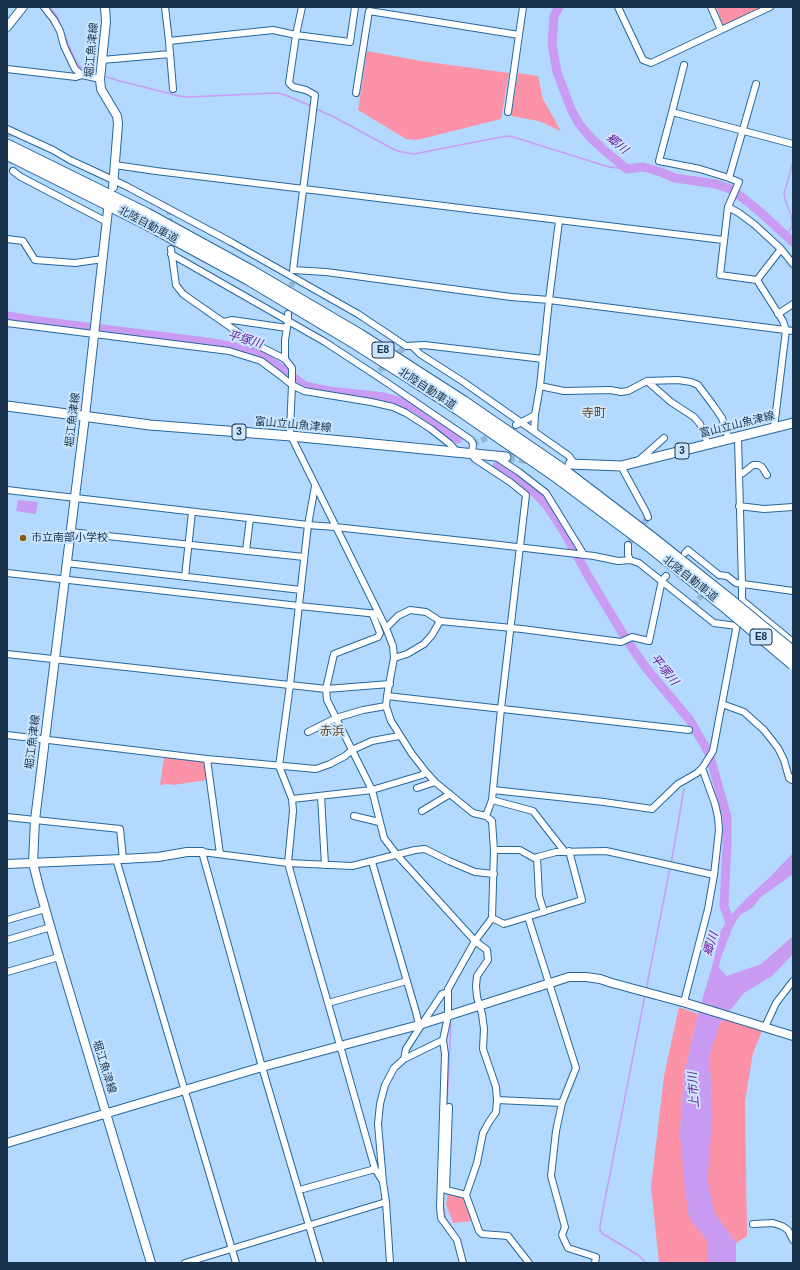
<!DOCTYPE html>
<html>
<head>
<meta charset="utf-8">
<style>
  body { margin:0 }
  #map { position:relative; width:800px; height:1270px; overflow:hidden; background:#b3d9fe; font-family:Arial,sans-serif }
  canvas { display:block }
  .frame { position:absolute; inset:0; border:8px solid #18334b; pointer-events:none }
</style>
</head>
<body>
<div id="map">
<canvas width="800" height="1270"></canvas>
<div class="frame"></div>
</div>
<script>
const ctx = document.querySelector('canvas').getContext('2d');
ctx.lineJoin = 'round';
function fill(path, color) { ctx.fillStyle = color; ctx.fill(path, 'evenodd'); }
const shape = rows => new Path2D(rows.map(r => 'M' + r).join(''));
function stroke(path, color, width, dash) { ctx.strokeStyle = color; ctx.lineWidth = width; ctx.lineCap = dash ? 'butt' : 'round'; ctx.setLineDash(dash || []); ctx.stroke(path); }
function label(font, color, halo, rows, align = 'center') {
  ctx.font = font + ' Arial,"Noto Sans JP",sans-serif'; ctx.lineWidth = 4; ctx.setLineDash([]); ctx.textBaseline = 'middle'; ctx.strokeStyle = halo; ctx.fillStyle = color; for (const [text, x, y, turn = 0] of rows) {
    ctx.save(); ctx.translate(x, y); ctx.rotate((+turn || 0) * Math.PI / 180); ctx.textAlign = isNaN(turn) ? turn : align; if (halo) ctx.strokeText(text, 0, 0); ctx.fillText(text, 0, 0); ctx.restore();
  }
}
fill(shape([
  [716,7,765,7,724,27],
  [367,51,421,61,509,73,501,119,417,140,406,139,358,110],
  [518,73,538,76,543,99,561,131,539,121,511,116],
  [164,757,205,760,207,780,173,785,168,784,160,785],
  [679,1007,698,1014,684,1075,680,1133,689,1217,708,1242,714,1263,659,1263,651,1187,664,1076],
  [724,1019,762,1031,753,1053,745,1101,747,1236,736,1243,702,1196,701,1132,712,1098,709,1057,718,1025],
  [448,1192,465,1198,472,1221,453,1223,446,1204]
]), '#fb92a7');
fill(shape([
  [18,500,38,502,36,514,16,511],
  [793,853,793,874,761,897,752,908,740,915,734,924,721,957,719,968,727,976,761,964,793,936,793,954,772,976,744,993,720,1023,709,1056,712,1098,701,1132,702,1196,736,1243,736,1263,714,1263,707,1241,689,1217,685,1191,680,1133,684,1075,698,1014,713,963,721,930,732,914,747,898,771,876]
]), '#ca9bf3');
stroke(shape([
  [49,7,57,16,75,60,80,67,97,73],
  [104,76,120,81,179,96,188,97,277,93,285,95,311,106],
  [316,109,334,117,395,150,406,153,414,154,501,137,510,136,609,167,627,169],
  [792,225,791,215,785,200,784,194,793,162],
  [787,237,792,225],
  [671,864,684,789],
  [646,990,670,868],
  [645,995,600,1225,600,1230,603,1234,638,1255,646,1263],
  [447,1105,451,1023],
  [443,1203,445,1217,453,1229]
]), '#ca9bf3', 1.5);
stroke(shape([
  [559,7,554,16,552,44,557,72,571,109,579,124,591,138,606,152,627,169,643,167,661,172,675,178,716,184,730,189,743,198,759,211,793,242],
  [7,316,31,320,207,342,235,347,259,354,281,368,305,386,329,391,384,397,401,402,416,409,458,439],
  [497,466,534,492,548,507,566,535,587,574,626,639,646,668,689,719,709,753,727,817,727,844,724,906,730,923],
  [707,1100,708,1113,703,1181,711,1218],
  [712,1263,713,1245]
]), '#ca9bf3', 9);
stroke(shape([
  [10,131,13,171],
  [169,209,170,227],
  [288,314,292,282],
  [379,371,404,348],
  [473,444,496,434],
  [628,545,648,517],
  [693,606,719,575]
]), '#94b8da', 6, [6, 3]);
stroke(shape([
  [506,457,532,460]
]), '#94b8da', 9, [9, 4.5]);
const street = shape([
  [44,7,54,20,60,31,64,46,75,69,82,75],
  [165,7,169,41,273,30,296,35,350,42,355,7],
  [302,7,296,35,289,83,293,87,306,90,315,95,293,270,326,272,511,297,549,300,793,331],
  [618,7,643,60,651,63,770,7],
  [711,7,721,30],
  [169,41,173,89],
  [102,60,170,54],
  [684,65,672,112,793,144],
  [7,69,76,77,82,75,100,79],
  [756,84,729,178,739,182,728,207,720,275,757,280,783,321,786,330,774,428],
  [356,93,369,11,519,35],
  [508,112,523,7],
  [672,112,659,161,700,169,729,178],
  [7,129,53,150,70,160,126,186,231,242,358,314,406,346,424,345,543,359],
  [115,165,156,171,723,240],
  [13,171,21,177,107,222],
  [728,207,739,213,755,225,781,249,757,280],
  [7,239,23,241,35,260,75,263,103,259],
  [171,249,176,285,183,294,253,343,285,359,292,368,292,385,290,430,291,436,386,628,393,646,394,658,387,696,386,706,391,721,412,754,426,772,435,782,473,813,486,816,492,821,494,850,492,918,475,941,448,989,448,1016,443,1040,404,1059,394,1068,385,1085,380,1104,378,1124,383,1182,386,1202,390,1263],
  [781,249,793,264],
  [171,254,325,342,386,382,471,440,473,444,472,455,475,459,510,482,526,495,501,709,493,790,492,800,486,816],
  [778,314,793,304],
  [224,322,232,320,287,328],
  [7,323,229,351,261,361,281,376,292,385,304,391,371,402,393,407,406,413,431,429,450,444,458,453],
  [412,346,420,354,462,381,569,456,575,465],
  [285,359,285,340,288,321,288,314],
  [647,381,671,402,694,417,700,424,708,444],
  [540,386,564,391,610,390,621,392,628,391,647,381,678,380,691,382,698,385,713,405,722,418,729,439],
  [516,425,535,415,540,386,549,300,559,221],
  [534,431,535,415],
  [738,438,742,584,742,600,740,609],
  [496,457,519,472,546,493,584,555],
  [638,461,664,438],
  [621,466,646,512,648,517],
  [739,474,743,473,753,465,758,465,762,467,767,475],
  [315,486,308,525,290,685,279,766,292,799,293,811,288,863,294,885,328,1003,375,1169,382,1180],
  [7,490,308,525,335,527,491,544,594,556,618,561,630,560,639,563,714,623,737,626],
  [739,506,764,509,793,507],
  [70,532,304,557],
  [628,545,628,555,630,560],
  [246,551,250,518],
  [685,553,688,550,719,575,727,576,736,583,793,591],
  [66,563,301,590],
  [7,573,299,606,378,614],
  [185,577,192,512],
  [742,600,793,642],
  [372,613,380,633,378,637,334,654,326,689,390,684],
  [386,628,398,616,410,610,426,612,440,621],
  [7,654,326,689,327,700,372,790,384,838,397,855,475,941,487,950,488,960,477,976,476,986,477,997,482,1014,484,1029,483,1049,496,1087,497,1100,496,1112,489,1122,483,1133,477,1163,466,1195,479,1231,482,1234,508,1236,529,1263],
  [394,658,407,654,424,644,432,635,440,621,522,629,621,642,632,637,649,641,662,580,666,576],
  [387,696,689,730],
  [722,704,744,712,764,730,778,748,784,760,789,778,792,780,793,777],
  [308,732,336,718,363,710,386,706],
  [7,735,207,759,316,769,330,764,345,756,352,750,372,741,399,736],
  [207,759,220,854],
  [702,768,715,804,718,817,719,830,714,875],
  [417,788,435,782],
  [493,790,604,802,652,809,678,784,697,773,703,767,713,751,737,624],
  [321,796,325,865],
  [292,799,372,790,422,775,426,772],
  [492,800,533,811,565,852],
  [422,811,450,794],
  [354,816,379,822],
  [7,817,120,829,123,859],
  [494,850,520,850,534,858,556,852,606,851,714,875,708,909,684,1002],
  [537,857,539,896,544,912],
  [116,859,236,1263],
  [372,862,416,1012,419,1025],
  [492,918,504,924,582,900,569,851],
  [7,920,45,909],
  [7,940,51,927],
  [7,972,59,957],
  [328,1003,407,981],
  [765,1027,776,1003,793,981],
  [443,1040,445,1054,440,1207,441,1218,457,1240,463,1263],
  [404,1059,406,1049,422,1024,442,994,448,992],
  [497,1100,562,1103,576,1068,528,917],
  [562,1103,556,1131,551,1176,565,1227,562,1235,568,1248,596,1257,595,1263],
  [449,1107,446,1190,466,1195],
  [303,1189,375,1169],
  [753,1224,773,1223,782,1226,788,1230,793,1240],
  [185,1263,386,1202],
  [320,1263,262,1067,202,852,288,863,352,866,415,850,425,849,449,861,475,872,494,874]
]);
const secondary = shape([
  [105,7,106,22,100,79,101,89,117,116,118,124,113,187],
  [7,27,23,7],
  [108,210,85,416,35,820,33,863,39,887,59,957,151,1263],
  [7,864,123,859,158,857,187,852,202,852],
  [7,1143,262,1067,340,1046,419,1025,569,977,586,977,600,979,612,983,686,1003,793,1036]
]);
const primary = shape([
  [7,406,150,425,291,436,506,457],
  [570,464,621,466,793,423]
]);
const highway = shape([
  [7,145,147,214,251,271,360,335,464,402,563,470,652,538,731,601],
  [7,154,145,223,248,279,355,343,407,376,458,409,557,477,648,545,729,610]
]);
stroke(street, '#26679e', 8);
stroke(secondary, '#26679e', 10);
stroke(primary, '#26679e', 11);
stroke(highway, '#26679e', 13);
stroke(street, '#fff', 6);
stroke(secondary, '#fff', 8);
stroke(primary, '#fff', 9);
stroke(highway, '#fff', 11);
const highwayBridge = shape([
  [731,601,793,652],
  [729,610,793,664]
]);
stroke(highwayBridge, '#26679e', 13, []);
stroke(highwayBridge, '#fff', 11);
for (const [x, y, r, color] of [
  [23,538,4,"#8f590e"]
]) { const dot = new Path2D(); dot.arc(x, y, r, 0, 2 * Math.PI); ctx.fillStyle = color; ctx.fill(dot); stroke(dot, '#cbe5fe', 1.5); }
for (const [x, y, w] of [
  [383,350,22],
  [239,432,14],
  [682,451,14],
  [761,637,22]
]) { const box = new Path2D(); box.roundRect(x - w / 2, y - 8, w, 16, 3); ctx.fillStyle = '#cbe5fe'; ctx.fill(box); stroke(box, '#18334b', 1); }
label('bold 10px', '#18334b', null, [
  ["E8",383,350],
  ["3",239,432],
  ["3",682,451],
  ["E8",761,637]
]);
label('11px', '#18334b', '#cbe5fe', [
  ["堀江魚津線",92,50,-85],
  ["北陸自動車道",148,225,28],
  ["北陸自動車道",427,389,33],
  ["堀江魚津線",73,420,-83],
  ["富山立山魚津線",293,425,5],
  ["富山立山魚津線",737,425,-14],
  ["北陸自動車道",690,579,38],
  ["堀江魚津線",33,742,-83],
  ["堀江魚津線",104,1067,73]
]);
label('11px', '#18334b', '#cbe5fe', [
  ["市立南部小学校",31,538]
], 'left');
label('italic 12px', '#6e1ea0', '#cbe5fe', [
  ["郷川",617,144,41],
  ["平塚川",245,340,16],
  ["平塚川",664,670,51],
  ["郷川",711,944,-73],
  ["上市川",694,1090,-94]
]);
label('12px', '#694314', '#cbe5fe', [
  ["寺町",594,414],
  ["赤浜",332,732]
]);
</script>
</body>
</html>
